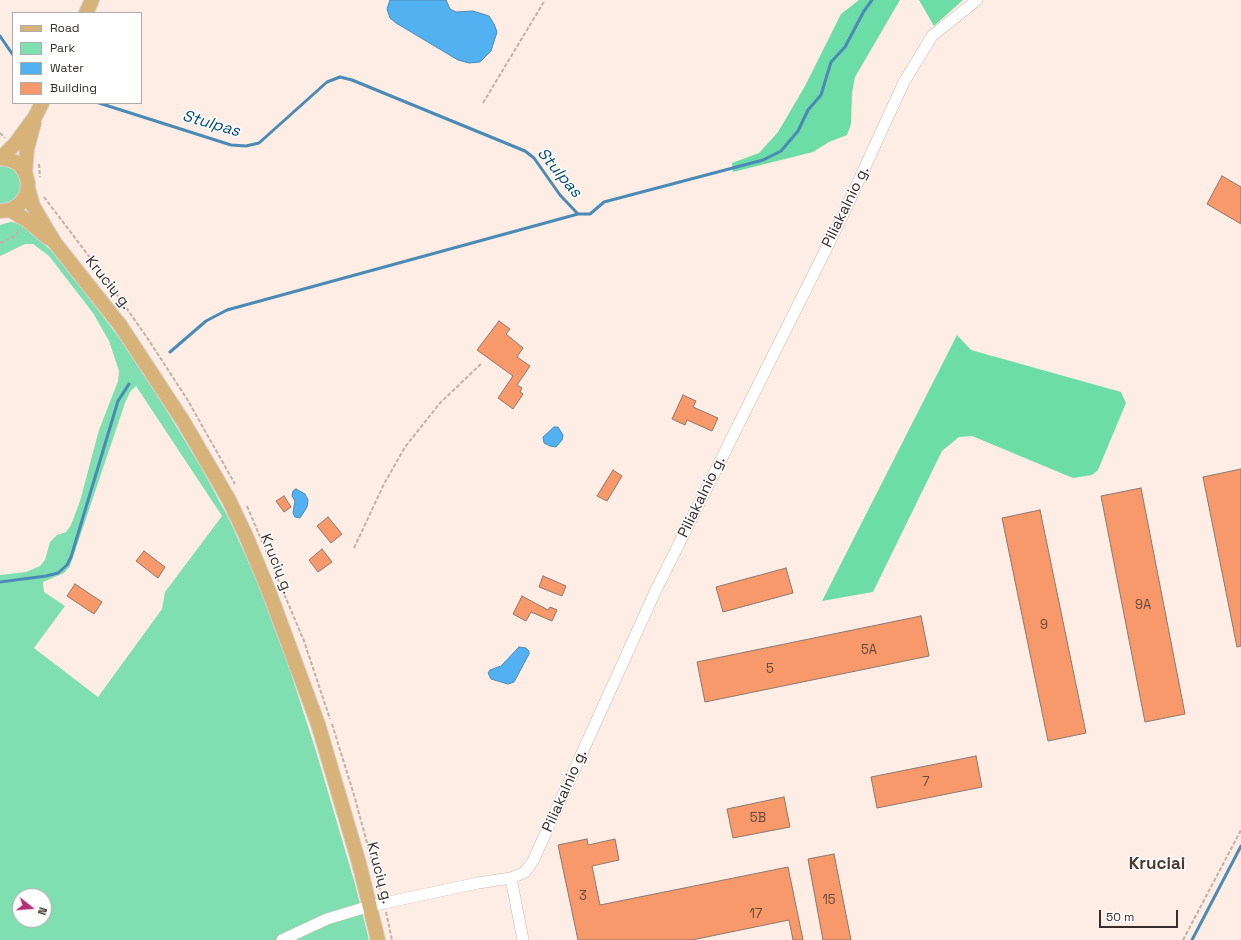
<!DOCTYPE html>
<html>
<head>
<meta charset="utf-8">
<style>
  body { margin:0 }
  #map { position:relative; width:1241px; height:940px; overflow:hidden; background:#feede5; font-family:"Space Grotesk",sans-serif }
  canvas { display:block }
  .legend { position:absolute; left:12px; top:12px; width:130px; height:92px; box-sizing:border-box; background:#fefefe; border:1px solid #aeaba9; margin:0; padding:5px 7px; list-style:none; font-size:12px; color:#362e2a }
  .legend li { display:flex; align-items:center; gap:8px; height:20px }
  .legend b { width:20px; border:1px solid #aeaba9 }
  .north { position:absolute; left:12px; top:888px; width:40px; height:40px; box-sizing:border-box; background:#fefefe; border:1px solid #aeaba9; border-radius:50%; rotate:107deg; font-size:11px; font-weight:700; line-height:16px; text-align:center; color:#362e2a }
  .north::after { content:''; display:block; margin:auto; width:14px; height:18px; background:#b32e74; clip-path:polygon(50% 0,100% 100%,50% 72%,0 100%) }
  .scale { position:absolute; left:1099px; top:910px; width:79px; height:18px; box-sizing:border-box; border:2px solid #362e2a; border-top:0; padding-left:5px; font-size:12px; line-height:14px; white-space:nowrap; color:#362e2a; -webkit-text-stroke:3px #fefefe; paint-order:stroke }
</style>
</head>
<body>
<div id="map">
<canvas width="1241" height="940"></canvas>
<ul class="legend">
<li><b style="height:5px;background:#d8b379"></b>Road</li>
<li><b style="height:11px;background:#80dfb0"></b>Park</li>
<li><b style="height:11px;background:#52b1f1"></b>Water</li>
<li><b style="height:11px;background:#f7996a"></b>Building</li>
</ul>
<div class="north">N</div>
<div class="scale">50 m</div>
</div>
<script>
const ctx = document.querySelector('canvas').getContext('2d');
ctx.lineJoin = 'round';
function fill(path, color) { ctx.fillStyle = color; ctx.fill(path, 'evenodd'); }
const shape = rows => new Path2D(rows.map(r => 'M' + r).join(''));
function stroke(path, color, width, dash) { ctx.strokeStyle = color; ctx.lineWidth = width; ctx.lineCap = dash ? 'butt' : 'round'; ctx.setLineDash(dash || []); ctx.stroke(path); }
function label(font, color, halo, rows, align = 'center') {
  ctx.font = font + ' "Space Grotesk",sans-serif'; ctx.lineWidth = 3; ctx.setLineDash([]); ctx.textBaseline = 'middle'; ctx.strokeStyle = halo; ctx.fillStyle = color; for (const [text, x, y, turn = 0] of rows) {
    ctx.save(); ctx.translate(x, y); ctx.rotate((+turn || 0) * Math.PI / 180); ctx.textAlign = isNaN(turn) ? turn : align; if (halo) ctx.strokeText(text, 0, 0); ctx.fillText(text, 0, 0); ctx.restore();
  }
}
fill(shape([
  [0,165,13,169,21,179,20,192,12,201,6,203,0,204],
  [10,222,18,223,27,228,58,257,120,339,156,393,202,469,228,517,259,585,287,661,316,751,355,884,369,940,0,940,0,575,26,572,40,566,45,560,50,542,57,535,66,532,71,525,80,501,99,430,118,381,119,371,109,341,93,313,49,256,33,244,25,244,0,256,0,225],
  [136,386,222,516,165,592,162,609,98,697,34,648,65,606,44,592,43,582,64,573,70,566,125,403,130,392],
  [20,896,44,896,44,920,20,920]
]), '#80dfb0');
fill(shape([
  [859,0,900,0,855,77,852,93,851,124,847,135,829,142,813,152,733,172,732,163,759,153,778,132,805,86,841,14],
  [919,0,963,0,934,26],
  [957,335,971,350,1121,392,1126,403,1098,470,1092,475,1073,478,972,436,959,437,942,451,873,592,822,601]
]), '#6ddda7');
const water = shape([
  [390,0,446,0,450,9,456,12,473,11,489,16,494,24,497,32,491,51,480,62,469,63,458,60,396,23,390,18,387,9,390,0],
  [554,427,558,427,563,435,562,440,556,447,550,446,544,443,543,437,554,427],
  [296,489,305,494,308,500,307,507,300,518,295,517,293,513,295,501,292,496,293,491,296,489],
  [519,647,526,648,529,651,529,654,514,682,508,684,491,679,488,673,490,670,501,666,519,647]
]);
fill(water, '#52b1f1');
stroke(water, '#4a8ab5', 1);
stroke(shape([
  [0,36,13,55],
  [99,103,231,145,246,146,259,143,327,82,340,77,352,80,525,151,534,158,560,195,578,214,590,214,604,202,763,160,781,151,798,131,808,110,821,95,831,62,845,47,864,11,872,0],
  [170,352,206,321,227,310,578,214],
  [0,582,46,576,58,573,67,565,71,557,118,401,129,384],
  [1192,940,1241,846]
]), '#4a8ab5', 3);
const building = shape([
  [1222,176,1241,187,1241,224,1207,204,1222,176],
  [499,321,510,329,506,334,523,348,517,357,530,366,517,385,522,388,520,392,523,394,513,409,498,398,513,376,477,350,499,321],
  [683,395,696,401,693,407,718,418,712,431,687,420,685,425,672,419,683,395],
  [1241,469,1241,646,1237,647,1203,477,1241,469],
  [613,470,622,476,607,501,597,496,613,470],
  [1141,488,1185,714,1145,722,1101,496,1141,488],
  [284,496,291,507,284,512,276,501,284,496],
  [1040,510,1086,733,1048,741,1002,518,1040,510],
  [328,517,342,534,331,543,317,526,328,517],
  [322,549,332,562,318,572,309,560,322,549],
  [144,551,165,567,158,578,136,561,144,551],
  [786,568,793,593,723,612,716,587,786,568],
  [543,576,566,586,562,596,539,587,543,576],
  [75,584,102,602,94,614,67,596,75,584],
  [522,596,548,610,550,607,557,610,552,621,531,612,526,621,513,614,522,596],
  [921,616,929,656,705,702,697,662,921,616],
  [976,756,982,787,877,808,871,777,976,756],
  [784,797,790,827,733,838,727,809,784,797],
  [587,839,588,845,615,839,619,860,592,866,600,905,788,867,803,940,793,940,789,920,692,940,578,940,558,845,587,839],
  [834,854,851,940,823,940,808,859,834,854]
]);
fill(building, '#f7996a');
stroke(building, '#8b786f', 1);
const minor = shape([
  [511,878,523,940],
  [282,940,327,919,370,906,478,883,511,878,525,872,533,861,655,592,842,217,904,82,932,36,977,0]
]);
const major = shape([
  [86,13,92,0],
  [0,158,11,160,19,164,25,172,28,183,27,194,20,204,10,210,0,211],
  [1,158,15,144,35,117,42,103],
  [25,172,27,149,34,123],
  [28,188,33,206,55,243,120,325,183,421,229,500,246,536,268,589,318,724,359,863,378,940],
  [10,210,28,221,48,238]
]);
stroke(minor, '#cdb9af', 12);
stroke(major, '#d3d1d0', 16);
stroke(shape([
  [483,103,545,0],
  [0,133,5,138],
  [39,164,40,177],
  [44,197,104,276,148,339,187,399,235,484],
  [0,243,13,237,21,229],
  [247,506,304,641,330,719],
  [354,548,384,484,405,447,440,403,482,363],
  [332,724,354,795,381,894],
  [386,912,392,940],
  [1183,940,1241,830]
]), '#c0b1ab', 2, [4, 2]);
stroke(minor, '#fff', 11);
stroke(major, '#d8b379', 14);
label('13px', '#66493a', null, [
  ["9A",1143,605],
  ["9",1044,625],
  ["5A",869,650],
  ["5",770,669],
  ["7",926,782],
  ["5B",758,818],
  ["3",583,896],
  ["15",829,900],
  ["17",756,914]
]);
label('15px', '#362e2a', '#fefefe', [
  ["Piliakalnio g.",846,207,-64],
  ["Krucių g.",108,283,51],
  ["Piliakalnio g.",702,497,-64],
  ["Krucių g.",276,564,68],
  ["Piliakalnio g.",565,791,-66],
  ["Krucių g.",379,873,75]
]);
label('italic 16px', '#004e78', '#fefefe', [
  ["Stulpas",211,124,16],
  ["Stulpas",559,173,50]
]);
label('bold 17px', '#4a3932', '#fefefe', [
  ["Kruciai",1157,864]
]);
</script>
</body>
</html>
